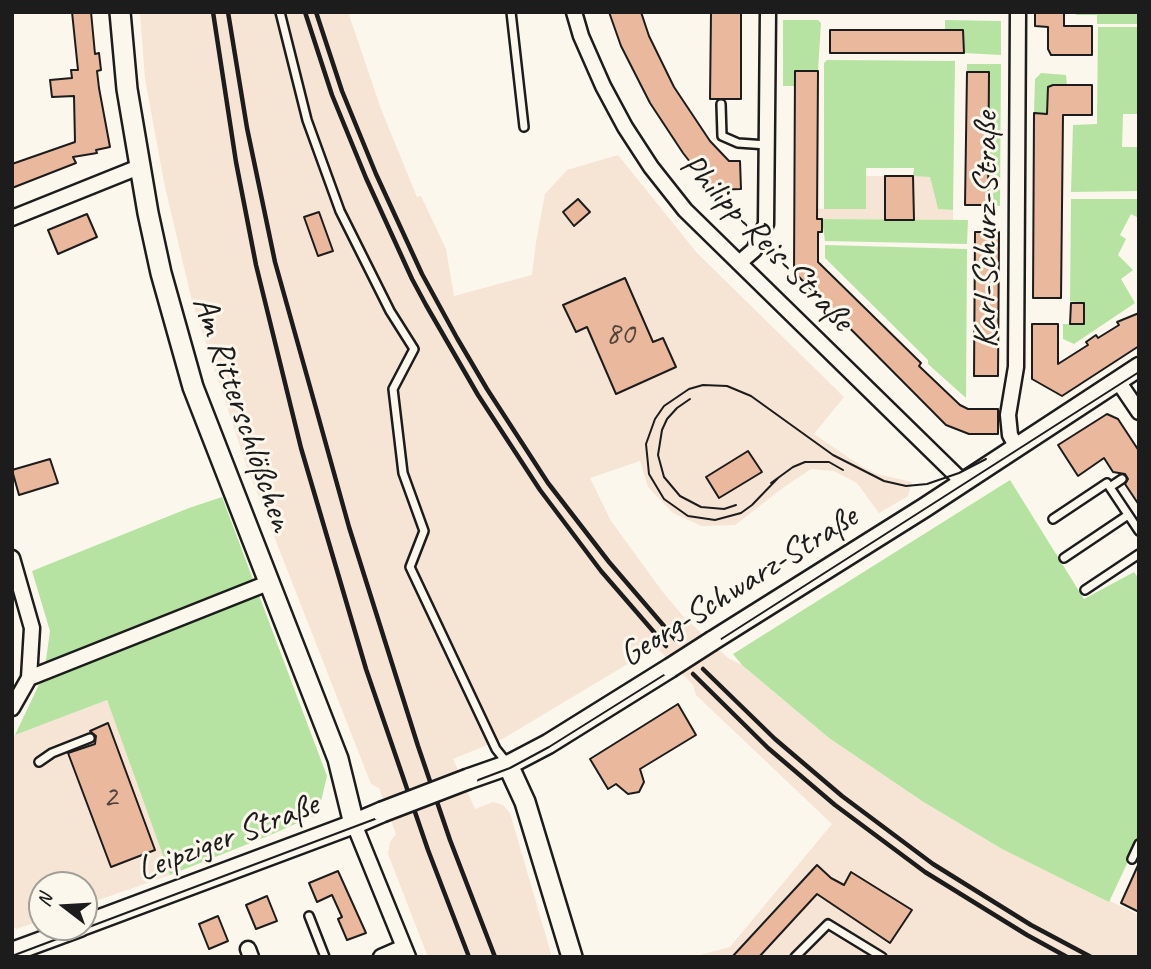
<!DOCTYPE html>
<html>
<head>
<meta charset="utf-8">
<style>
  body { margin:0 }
  #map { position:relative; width:1151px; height:969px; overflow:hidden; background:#fbf7ec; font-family:Caveat,sans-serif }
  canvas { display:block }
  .frame { position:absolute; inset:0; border:14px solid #1c1c1c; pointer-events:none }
  .north { position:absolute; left:28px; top:871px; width:70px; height:70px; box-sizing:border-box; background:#fbf7ec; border:2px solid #a29f99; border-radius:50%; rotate:287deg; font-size:19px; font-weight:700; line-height:28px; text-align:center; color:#1c1c1c }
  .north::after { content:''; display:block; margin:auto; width:24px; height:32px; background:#1c1c1c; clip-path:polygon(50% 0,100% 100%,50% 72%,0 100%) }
</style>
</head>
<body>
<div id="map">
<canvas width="1151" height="969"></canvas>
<div class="frame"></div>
<div class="north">N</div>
</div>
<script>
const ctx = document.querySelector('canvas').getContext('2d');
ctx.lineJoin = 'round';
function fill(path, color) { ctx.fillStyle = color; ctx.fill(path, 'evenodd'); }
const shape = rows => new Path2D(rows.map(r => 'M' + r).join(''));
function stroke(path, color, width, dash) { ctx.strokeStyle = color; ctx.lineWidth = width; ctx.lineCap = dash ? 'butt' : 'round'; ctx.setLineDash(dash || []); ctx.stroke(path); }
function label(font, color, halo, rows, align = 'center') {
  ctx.font = font + ' Caveat,sans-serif'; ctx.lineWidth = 6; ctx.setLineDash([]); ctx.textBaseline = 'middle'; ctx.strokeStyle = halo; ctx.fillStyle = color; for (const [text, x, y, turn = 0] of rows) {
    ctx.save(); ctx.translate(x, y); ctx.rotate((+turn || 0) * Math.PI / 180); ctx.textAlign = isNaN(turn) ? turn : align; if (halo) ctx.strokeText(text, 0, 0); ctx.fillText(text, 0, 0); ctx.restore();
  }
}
fill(shape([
  [140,12,348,12,381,109,417,197,421,196,446,249,454,296,532,275,536,242,545,194,567,170,618,155,697,253,844,397,814,434,861,466,877,474,912,482,908,496,879,513,857,483,834,471,811,469,784,487,735,525,702,526,673,513,648,487,640,461,590,478,611,521,662,591,683,616,728,658,742,665,829,738,922,801,1002,849,1139,915,1139,957,692,957,730,947,832,824,696,695,693,685,656,647,504,738,453,759,475,809,493,802,503,805,510,813,552,957,428,957,388,854,390,842,396,834,379,788,371,784,247,467,192,301,165,187,145,79],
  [866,176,930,176,938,209,953,210,953,220,823,219,822,232,794,232,794,209,865,208],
  [107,700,170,875,84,905,84,885,42,885,42,920,16,929,12,925,12,741,15,735]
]), '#f6e4d4');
fill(shape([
  [1076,12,1139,12,1139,24,1097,24,1097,15,1076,15],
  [783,20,818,20,821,23,818,71,795,71,795,86,783,86],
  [945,20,1001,21,1001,55,964,53,963,30,945,30],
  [1098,27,1139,27,1139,114,1123,114,1122,147,1139,147,1139,191,1071,192,1073,125,1097,124],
  [827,60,955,61,953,210,938,209,930,177,913,176,914,168,866,168,866,209,824,209,824,63],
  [967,64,1001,64,1000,206,988,205,989,72,967,72],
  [1041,73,1066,75,1067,85,1053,85,1048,88,1047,114,1034,113,1035,79],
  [1071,199,1139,199,1139,218,1131,214,1120,235,1126,239,1118,255,1133,270,1121,279,1135,303,1074,344,1063,339,1063,324,1080,324,1085,316,1084,303,1070,301],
  [822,219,968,220,967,244,825,241],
  [825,245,967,249,966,398,928,364,928,360,825,258],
  [1010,480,1084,599,1134,572,1139,579,1139,838,1109,902,1002,849,922,801,829,738,742,665,733,654],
  [222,497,327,776,318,814,268,836,170,875,107,700,15,735,44,674,50,631,32,571,189,508]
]), '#b6e3a1');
const building = shape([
  [72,12,91,12,95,54,99,53,101,70,97,71,99,88,110,147,96,150,97,153,73,157,76,163,12,188,12,164,75,142,74,96,52,97,50,80,72,78,71,70,78,70,72,12],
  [609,12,641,12,649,36,674,87,710,141,729,161,740,161,741,189,712,190,683,153,650,103,621,46,609,12],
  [711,12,741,12,741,99,710,99,711,12],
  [1035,12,1064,12,1064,26,1092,26,1092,55,1051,55,1048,49,1048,27,1035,26,1035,12],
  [830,30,963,30,964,53,830,53,830,30],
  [795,71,818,71,817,219,822,219,822,232,818,232,818,262,921,363,919,366,960,405,968,409,998,409,998,434,969,434,946,425,794,272,795,71],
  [967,72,989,72,988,205,965,205,967,72],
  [1053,85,1092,85,1092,115,1063,115,1061,298,1033,298,1034,113,1047,114,1048,87,1053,85],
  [885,176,913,176,914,220,885,220,885,176],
  [578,199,590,212,574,226,563,212,578,199],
  [319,212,333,251,318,256,304,217,319,212],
  [87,214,97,237,58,254,48,230,87,214],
  [975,232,999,232,998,376,974,376,975,232],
  [625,278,653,342,663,338,676,367,616,394,587,327,576,332,563,305,625,278],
  [1071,303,1084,303,1084,324,1070,324,1071,303],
  [1139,313,1139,346,1062,396,1032,379,1032,324,1058,324,1058,364,1088,345,1086,342,1096,335,1098,338,1119,325,1117,322,1139,313],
  [1107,414,1118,419,1139,451,1139,505,1125,484,1128,479,1125,474,1113,472,1104,458,1078,476,1058,445,1107,414],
  [748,451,762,472,719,498,706,477,748,451],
  [50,459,58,483,19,495,12,470,50,459],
  [678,704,696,735,640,769,644,782,639,792,628,794,616,784,608,789,590,759,678,704],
  [108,723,155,850,111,867,68,753,95,744,96,736,90,731,108,723],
  [1139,863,1139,912,1121,903,1139,863],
  [817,865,831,878,844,885,851,872,912,910,890,943,817,894,759,957,732,957,817,865],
  [338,871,366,933,347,940,338,919,342,917,332,895,317,902,309,883,338,871],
  [267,896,277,921,256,929,246,905,267,896],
  [218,916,228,941,209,949,199,924,218,916]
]);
fill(building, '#eab89c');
stroke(building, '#1c1c1c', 2);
const service = shape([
  [280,12,307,120,340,211,390,311,414,349,393,389,403,473,424,531,410,567,496,749,508,764],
  [511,12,524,127],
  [721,104,722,136,738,143,767,145],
  [1110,487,1122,479],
  [1053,519,1107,483,1139,531],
  [1064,558,1128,515],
  [1085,590,1139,554],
  [39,762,52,753,90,738],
  [1132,859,1139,844],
  [309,916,325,957],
  [795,957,828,924,882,957]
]);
const minor = shape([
  [574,12,581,36,603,86,625,127,651,167,685,210,963,482],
  [12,218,139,167],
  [739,263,754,250,766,224,768,12],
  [1118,381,1139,412],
  [1016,446,1010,435,1008,415,1016,367,1018,12],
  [12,558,32,628,29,678,12,708],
  [29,678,268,583],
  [354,824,408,957],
  [248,949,251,957],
  [381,957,404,947]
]);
const tertiary = shape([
  [712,641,924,508,1139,367],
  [508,765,548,744,670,668],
  [84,925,354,824],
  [12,952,80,927]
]);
const secondary = shape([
  [120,12,127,89,148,213,161,273,193,387,338,759,354,824,382,812],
  [468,779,508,765,525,802,572,957]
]);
stroke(service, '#1c1c1c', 12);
stroke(minor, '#1c1c1c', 19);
stroke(tertiary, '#1c1c1c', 23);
stroke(secondary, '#1c1c1c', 24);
stroke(service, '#fbf7ec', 7);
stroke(minor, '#fbf7ec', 14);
stroke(tertiary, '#fbf7ec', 18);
stroke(secondary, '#fbf7ec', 19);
stroke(shape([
  [690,399,677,408,667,419,662,430,658,455,664,477,680,496,701,507,724,509,736,505],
  [778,478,752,505,741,513,715,520,688,516,664,499,649,474,646,444,655,419,664,406,689,389,703,385,727,386,751,396,833,455,884,481,906,486,927,484,959,473,986,459],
  [771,483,793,467,805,462,829,462,843,470],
  [12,956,510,768,549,747,715,643,1139,372]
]), '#1c1c1c', 2);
stroke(shape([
  [213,12,236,162,256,265,301,448,366,669,428,850,469,957],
  [228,12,247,128,275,262,312,394,349,527,418,746,450,840,495,957],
  [305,12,332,95,366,178,412,279,426,305,478,395,540,490,601,571,666,646],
  [316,12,342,91,376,174,422,274,457,338,487,389,548,483,609,562,676,640],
  [703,669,775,739,842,796,933,864,1031,925,1091,957],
  [693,674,768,748,835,805,925,872,1027,935,1067,957]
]), '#1c1c1c', 4.5);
const tertiaryBridge = shape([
  [670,668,712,641]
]);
const secondaryBridge = shape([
  [382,812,468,779]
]);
stroke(tertiaryBridge, '#1c1c1c', 23, []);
stroke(secondaryBridge, '#1c1c1c', 24, []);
stroke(tertiaryBridge, '#fbf7ec', 18);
stroke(secondaryBridge, '#fbf7ec', 19);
label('32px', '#50433c', null, [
  ["80",620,335],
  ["2",110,798]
]);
label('35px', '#1c1c1c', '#fbf7ec', [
  ["Karl-Schurz-Straße",987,230,-90],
  ["Philipp-Reis-Straße",766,243,46],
  ["Am Ritterschlößchen",242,414,71],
  ["Georg-Schwarz-Straße",739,587,-32],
  ["Leipziger Straße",228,838,-21]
]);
</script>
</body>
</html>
